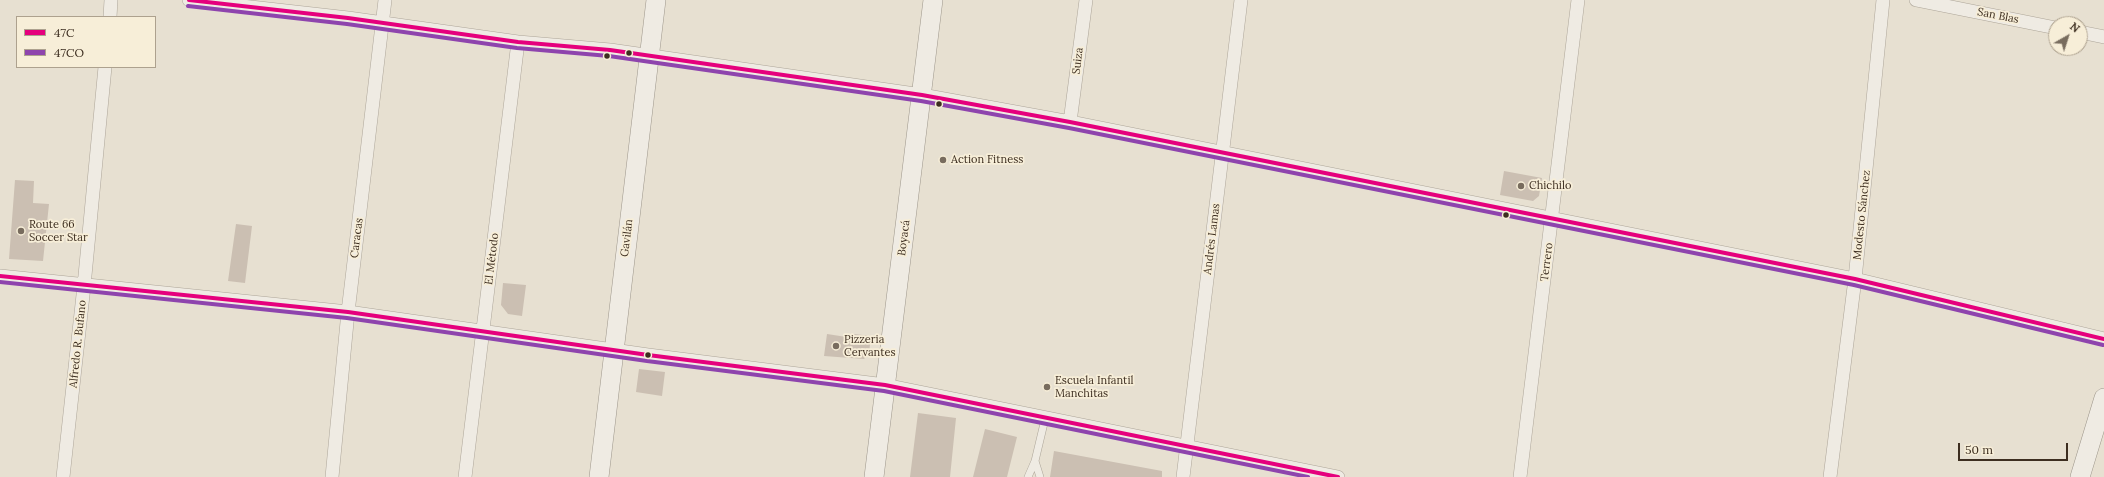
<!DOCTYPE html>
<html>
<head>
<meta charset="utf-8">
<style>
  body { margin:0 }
  #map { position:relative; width:2104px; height:477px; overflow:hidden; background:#e7e0d1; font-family:Lora,serif }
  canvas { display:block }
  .legend { position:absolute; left:16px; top:16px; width:140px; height:52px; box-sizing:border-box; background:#f7eed8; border:1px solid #ada18e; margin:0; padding:5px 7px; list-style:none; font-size:12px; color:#3d2e20 }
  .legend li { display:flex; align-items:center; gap:8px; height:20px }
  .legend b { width:20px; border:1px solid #ada18e }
  .north { position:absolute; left:2048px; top:16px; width:40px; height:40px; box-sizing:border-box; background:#f7eed8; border:1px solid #ada18e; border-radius:50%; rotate:39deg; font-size:11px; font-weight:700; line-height:16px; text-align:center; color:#3d2e20 }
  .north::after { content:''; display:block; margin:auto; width:14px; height:18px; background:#786c5e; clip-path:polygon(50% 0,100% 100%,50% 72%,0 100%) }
  .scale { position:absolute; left:1958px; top:443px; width:110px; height:18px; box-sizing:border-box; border:2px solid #3d2e20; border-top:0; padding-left:5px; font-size:12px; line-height:14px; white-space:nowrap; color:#3d2e20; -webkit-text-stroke:3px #f7eed8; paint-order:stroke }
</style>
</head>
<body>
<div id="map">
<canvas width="2104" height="477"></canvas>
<ul class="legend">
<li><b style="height:5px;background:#e5007d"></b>47C</li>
<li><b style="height:5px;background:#8e44ad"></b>47CO</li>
</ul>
<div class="north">N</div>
<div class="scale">50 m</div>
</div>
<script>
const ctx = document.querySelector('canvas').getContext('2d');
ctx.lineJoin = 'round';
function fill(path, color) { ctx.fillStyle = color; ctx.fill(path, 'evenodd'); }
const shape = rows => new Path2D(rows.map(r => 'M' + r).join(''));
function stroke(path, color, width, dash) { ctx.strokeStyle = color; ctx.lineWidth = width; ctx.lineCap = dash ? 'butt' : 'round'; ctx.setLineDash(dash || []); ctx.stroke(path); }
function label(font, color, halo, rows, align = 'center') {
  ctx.font = font + ' Lora,serif'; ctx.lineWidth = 3.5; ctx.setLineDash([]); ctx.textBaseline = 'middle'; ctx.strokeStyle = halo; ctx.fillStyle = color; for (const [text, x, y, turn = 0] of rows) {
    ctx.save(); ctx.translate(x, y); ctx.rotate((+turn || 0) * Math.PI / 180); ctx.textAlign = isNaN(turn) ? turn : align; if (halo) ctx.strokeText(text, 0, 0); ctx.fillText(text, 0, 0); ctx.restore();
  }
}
fill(shape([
  [1504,171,1542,178,1539,196,1533,201,1500,195],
  [15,180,34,181,33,203,49,204,43,261,9,259],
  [236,224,252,226,245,283,228,281],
  [503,283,526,285,522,316,508,314,501,305],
  [827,334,853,338,854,334,871,336,869,353,864,359,824,356],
  [639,369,665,372,662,396,636,392],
  [918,413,956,418,950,477,910,477],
  [985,429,1017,437,1007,477,973,477],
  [1054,451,1162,471,1162,477,1050,477]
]), '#cbbfb2');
const lane = shape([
  [1028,477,1035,461],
  [1040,477,1035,461,1045,419]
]);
const street = shape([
  [189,0,348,18,518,42,610,50,922,95,1070,122,1855,279,2104,339],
  [1916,0,2056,28],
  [110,17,111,0],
  [2080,32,2104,37],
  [1070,122,1086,0],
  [0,276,348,312,648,355,885,385,1338,477],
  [63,477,84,286,105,67],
  [332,477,348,312,385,0],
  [465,477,518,42],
  [1183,477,1241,0],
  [1520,477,1578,0],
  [1830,477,1855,279,1883,0]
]);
const secondary = shape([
  [599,477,656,0],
  [874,477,933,0],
  [2080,477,2104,398]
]);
stroke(lane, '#ada599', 8);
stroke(street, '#ada599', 14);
stroke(secondary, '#9c958a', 20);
stroke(lane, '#efebe3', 7);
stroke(street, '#efebe3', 13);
stroke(secondary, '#efebe3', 19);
stroke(shape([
  [189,0,348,18,518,42,610,50,922,95,1070,122,1855,279,2104,339],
  [0,276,348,312,648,355,885,385,1338,477]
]), '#e5007d', 4);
stroke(shape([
  [188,6,347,24,517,48,609,56,921,101,1069,128,1854,285,2103,345],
  [0,282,347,318,647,361,884,391,1308,477]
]), '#8e44ad', 4);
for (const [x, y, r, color] of [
  [629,53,3.5,"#3d2e20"],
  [607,56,3.5,"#3d2e20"],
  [939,104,3.5,"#3d2e20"],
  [943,160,4,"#786c5e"],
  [1521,186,4,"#786c5e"],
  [1506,215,3.5,"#3d2e20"],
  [21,231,4,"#786c5e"],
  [836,346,4,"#786c5e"],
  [648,355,3.5,"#3d2e20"],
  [1047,387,4,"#786c5e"]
]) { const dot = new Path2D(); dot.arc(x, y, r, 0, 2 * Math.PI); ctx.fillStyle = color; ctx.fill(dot); stroke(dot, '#f7eed8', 1.5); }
label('11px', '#3d2e20', '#f7eed8', [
  ["San Blas",1998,16,11],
  ["Suiza",1078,61,-83],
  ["Modesto Sánchez",1862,215,-84],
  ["Caracas",357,238,-83],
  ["Gavilán",627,238,-83],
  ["Boyacá",904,238,-83],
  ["Andrés Lamas",1212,239,-83],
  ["El Método",492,259,-83],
  ["Terrero",1547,262,-83],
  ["Alfredo R. Bufano",78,344,-84]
]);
label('11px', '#3d2e20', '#f7eed8', [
  ["Action Fitness",951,160],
  ["Chichilo",1529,186],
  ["Route 66",29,225],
  ["Soccer Star",29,238],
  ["Pizzeria",844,340],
  ["Cervantes",844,353],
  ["Escuela Infantil",1055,381],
  ["Manchitas",1055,394]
], 'left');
</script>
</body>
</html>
